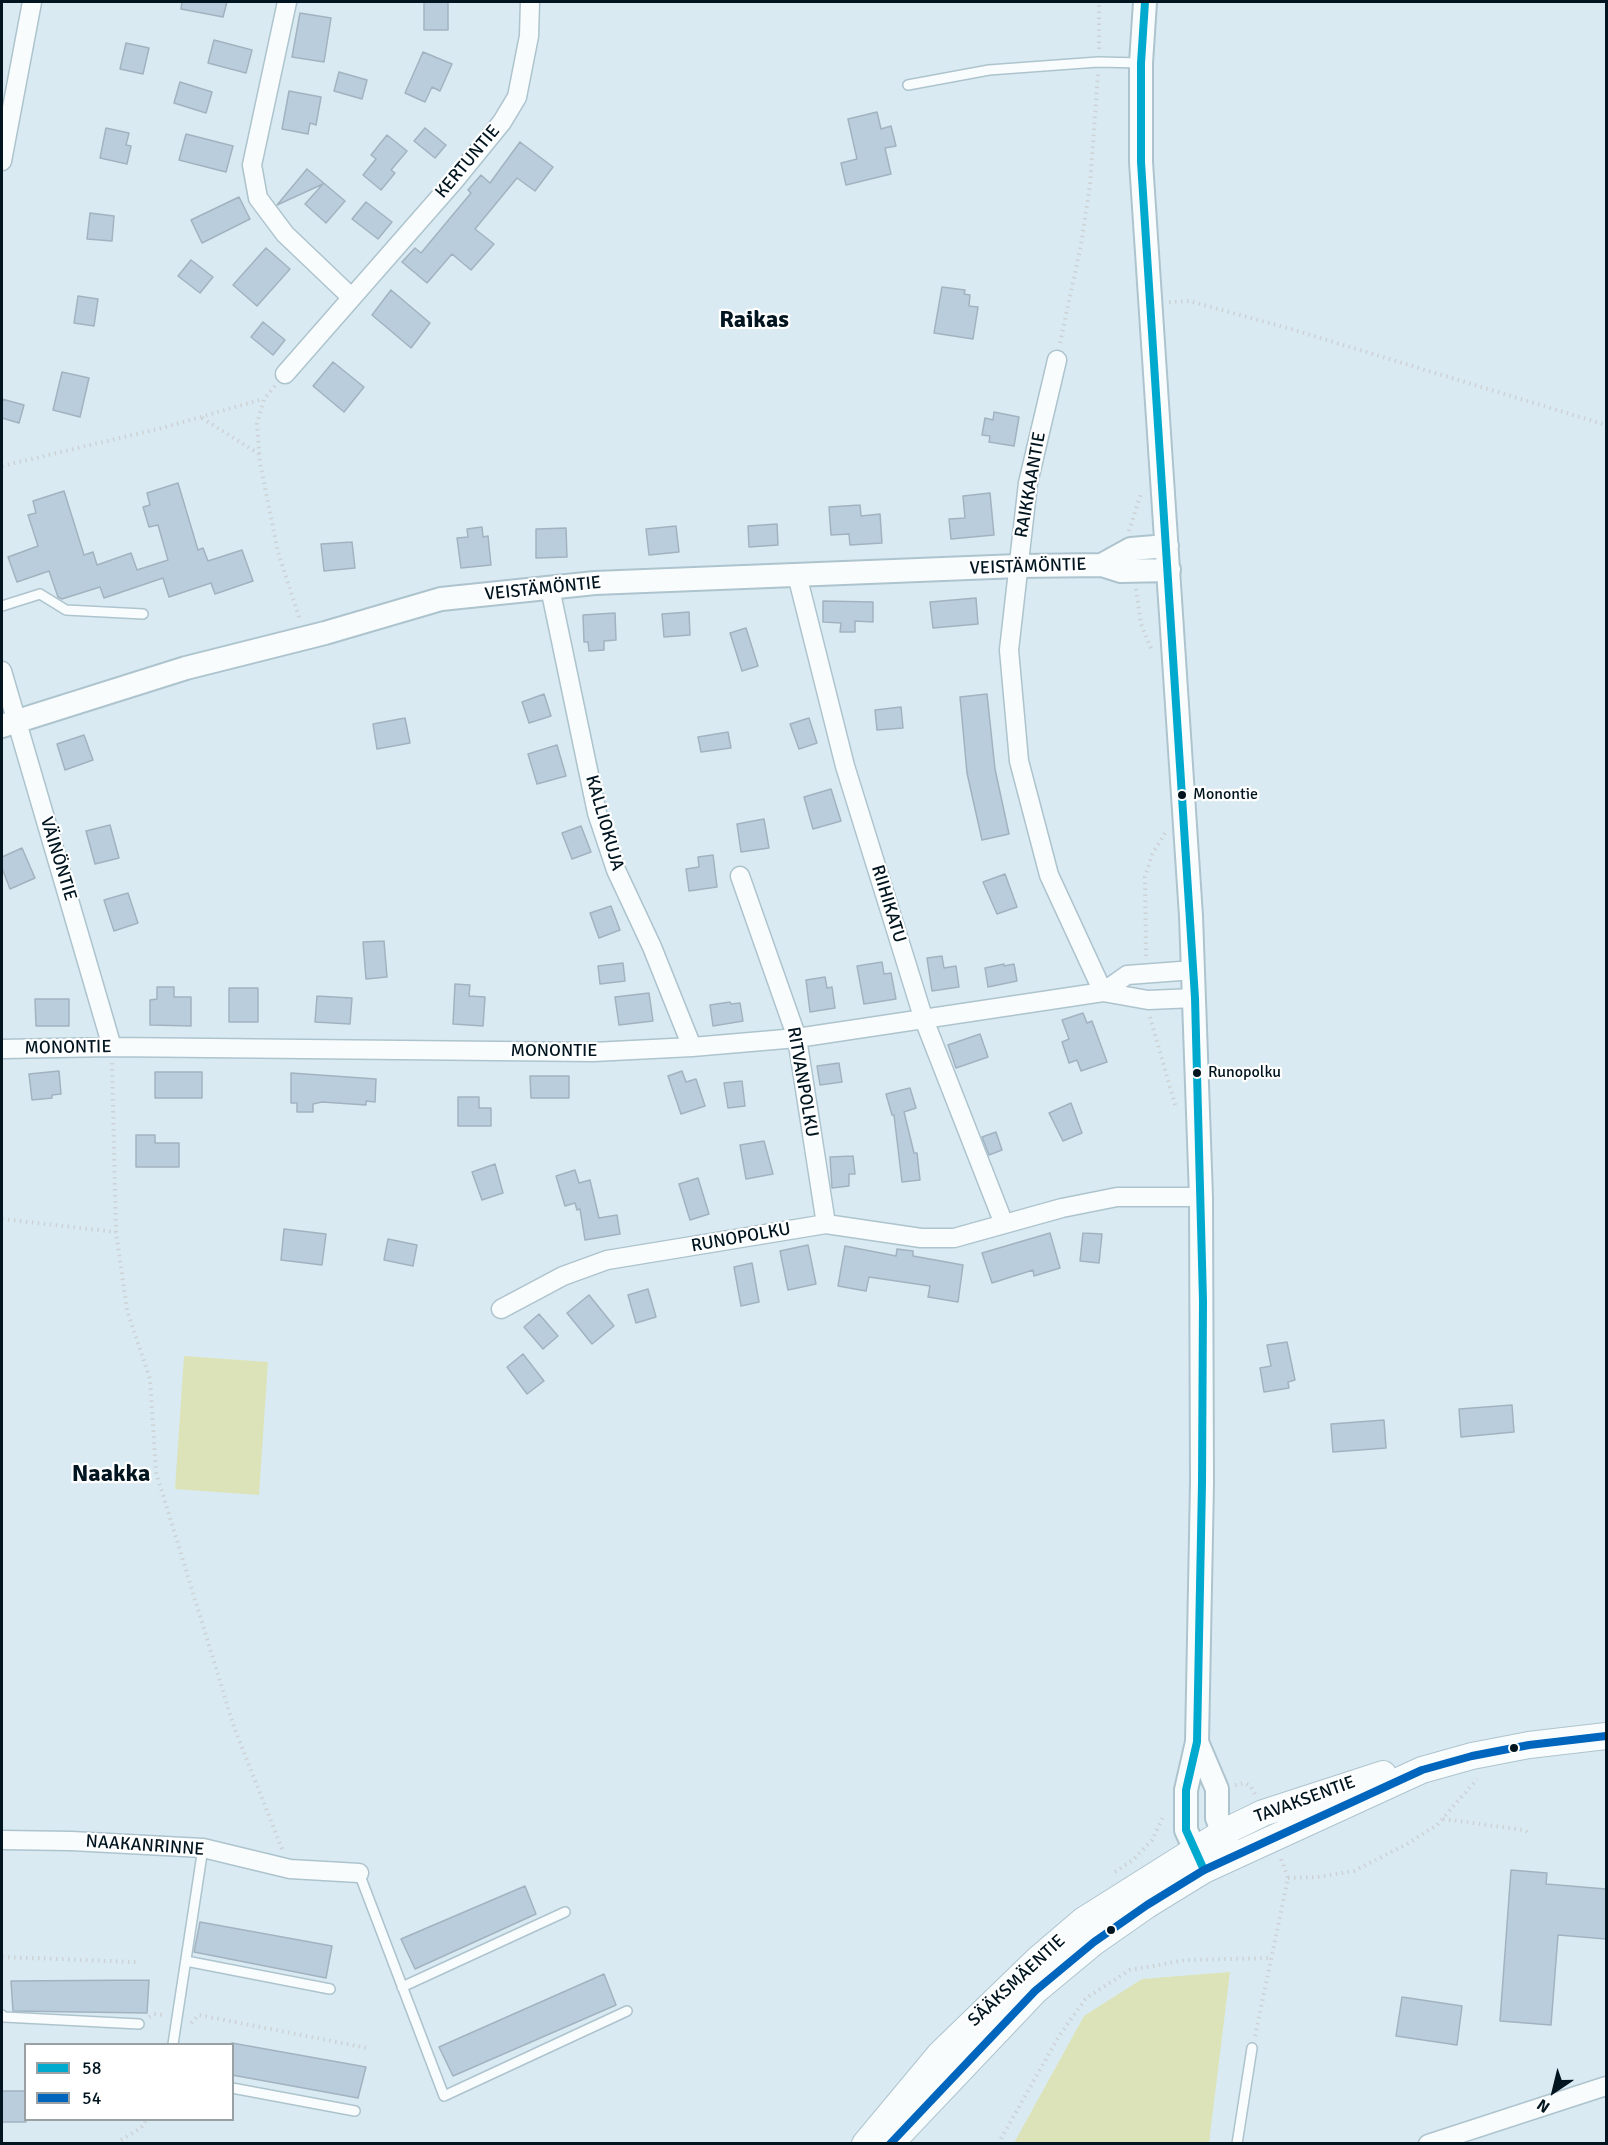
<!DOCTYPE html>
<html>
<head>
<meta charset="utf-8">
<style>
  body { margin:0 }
  #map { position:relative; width:1608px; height:2145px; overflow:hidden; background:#daeaf2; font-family:Signika,sans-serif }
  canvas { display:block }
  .frame { position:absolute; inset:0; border:3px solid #00151f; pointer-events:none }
  .legend { position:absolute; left:24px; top:2043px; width:210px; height:78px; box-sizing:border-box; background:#fff; border:2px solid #99a1a5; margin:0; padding:8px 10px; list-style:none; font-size:18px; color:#00151f }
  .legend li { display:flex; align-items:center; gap:12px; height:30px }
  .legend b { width:30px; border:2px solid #99a1a5 }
  .north { position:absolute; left:1524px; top:2061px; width:60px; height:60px; -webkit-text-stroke:4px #fff; paint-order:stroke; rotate:215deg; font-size:16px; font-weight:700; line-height:24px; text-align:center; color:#00151f }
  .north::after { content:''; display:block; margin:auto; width:21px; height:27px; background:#00151f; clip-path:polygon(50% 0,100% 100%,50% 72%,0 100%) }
</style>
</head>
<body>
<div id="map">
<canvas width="1608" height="2145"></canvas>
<div class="frame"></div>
<ul class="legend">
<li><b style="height:8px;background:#00a9ce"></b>58</li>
<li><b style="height:8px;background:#0065bd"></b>54</li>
</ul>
<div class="north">N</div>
</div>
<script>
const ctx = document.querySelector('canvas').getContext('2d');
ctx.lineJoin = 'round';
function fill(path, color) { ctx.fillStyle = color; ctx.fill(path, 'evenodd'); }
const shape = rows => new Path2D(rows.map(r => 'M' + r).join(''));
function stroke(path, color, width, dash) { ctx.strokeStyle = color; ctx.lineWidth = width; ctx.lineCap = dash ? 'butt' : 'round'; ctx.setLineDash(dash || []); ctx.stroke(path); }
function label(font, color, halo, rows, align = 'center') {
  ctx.font = font + ' Signika,sans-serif'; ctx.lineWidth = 4.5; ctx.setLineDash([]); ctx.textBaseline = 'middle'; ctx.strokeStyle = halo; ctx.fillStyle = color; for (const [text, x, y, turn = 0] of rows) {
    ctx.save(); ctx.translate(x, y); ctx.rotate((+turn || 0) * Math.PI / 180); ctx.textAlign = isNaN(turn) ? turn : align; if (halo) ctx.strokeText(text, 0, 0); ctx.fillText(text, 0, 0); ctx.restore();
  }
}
fill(shape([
  [184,1356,268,1362,259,1495,175,1489],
  [1230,1972,1209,2143,1014,2143,1084,2016,1142,1979]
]), '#dce3b8');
const building = shape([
  [182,2,227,2,223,17,181,9,182,2],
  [424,2,448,2,448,30,424,30,424,2],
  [300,13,331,18,324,62,292,57,300,13],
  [214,40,252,50,246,73,208,63,214,40],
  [126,43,149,48,143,74,120,69,126,43],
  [423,52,452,64,440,91,432,87,425,102,405,93,423,52],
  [339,72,367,80,362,99,334,91,339,72],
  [180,82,212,92,206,113,174,103,180,82],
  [289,91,321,97,316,125,310,123,308,134,282,129,289,91],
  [877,112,881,129,891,126,896,146,885,148,891,174,846,185,841,163,857,159,848,119,877,112],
  [106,128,129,133,126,145,131,146,127,164,100,158,106,128],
  [425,128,446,145,435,158,414,141,425,128],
  [186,134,233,146,226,172,179,160,186,134],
  [387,135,407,151,391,170,395,173,381,190,363,175,376,159,371,155,387,135],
  [520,142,553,167,535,191,517,178,475,229,494,244,471,270,452,254,427,283,402,262,415,248,421,253,471,193,468,190,481,175,490,183,520,142],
  [307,169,345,201,326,223,305,204,323,184,277,205,307,169],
  [239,197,250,219,202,243,191,220,239,197],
  [366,202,392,222,378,239,352,219,366,202],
  [90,213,114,216,112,241,87,239,90,213],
  [266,248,290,269,257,306,233,285,266,248],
  [191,260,213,277,200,293,178,276,191,260],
  [942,287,965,290,964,294,970,295,969,306,978,307,973,339,934,333,942,287],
  [391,290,430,323,411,348,372,315,391,290],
  [78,296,98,299,94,326,74,323,78,296],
  [263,322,285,340,273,355,251,337,263,322],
  [333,362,364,387,344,412,313,386,333,362],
  [62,372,89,378,80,417,53,410,62,372],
  [2,399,24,405,19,423,2,418,2,399],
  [994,412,1019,417,1014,446,989,442,990,436,982,435,985,418,993,420,994,412],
  [178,483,198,550,203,548,208,561,242,550,253,581,215,594,211,583,169,597,163,578,104,598,100,587,62,599,58,597,49,571,17,582,8,557,38,546,28,515,36,513,33,501,64,491,84,555,93,552,97,565,131,553,137,570,168,560,158,525,149,527,143,507,150,505,147,493,178,483],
  [990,493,994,535,951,539,949,519,965,518,963,496,990,493],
  [860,505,861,516,880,514,882,543,850,545,849,534,831,535,829,507,860,505],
  [777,524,778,545,749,547,748,526,777,524],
  [676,526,679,552,649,555,646,529,676,526],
  [482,527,483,537,488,536,491,565,461,568,457,538,468,537,467,529,482,527],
  [566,528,567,557,536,558,536,529,566,528],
  [352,542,355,568,324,571,321,544,352,542],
  [976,598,978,624,933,628,930,602,976,598],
  [823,601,873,602,873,622,855,621,855,632,840,632,841,623,823,622,823,601],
  [689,612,690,635,664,637,662,614,689,612],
  [615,613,616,640,604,641,604,650,589,651,588,642,584,642,583,615,615,613],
  [746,628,758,666,742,671,730,633,746,628],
  [544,694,551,716,529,723,522,702,544,694],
  [987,694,995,769,1009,834,982,840,967,773,960,697,987,694],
  [901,707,903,728,877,730,875,710,901,707],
  [405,718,410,743,377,749,373,724,405,718],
  [809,718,817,743,799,749,790,724,809,718],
  [728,732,731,748,701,752,698,737,728,732],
  [84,735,93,760,65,770,57,744,84,735],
  [557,745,566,776,537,784,528,754,557,745],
  [831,789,841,821,813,829,804,797,831,789],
  [764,819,769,848,741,852,737,824,764,819],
  [110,825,119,858,95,864,86,831,110,825],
  [581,826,591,852,572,859,562,833,581,826],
  [22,848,35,878,10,889,2,868,2,857,22,848],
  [713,855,717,887,689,891,686,869,699,867,698,857,713,855],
  [1005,874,1017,907,997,914,983,882,1005,874],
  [128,893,138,923,114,931,104,900,128,893],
  [611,906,620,930,599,938,590,913,611,906],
  [384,941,387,977,366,979,363,942,384,941],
  [942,956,944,968,956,966,959,987,932,991,927,958,942,956],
  [882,962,884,974,891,973,896,999,864,1004,857,966,882,962],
  [623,963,625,981,600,984,598,966,623,963],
  [1004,964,1004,966,1014,964,1017,981,988,987,985,968,1004,964],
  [825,977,827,988,832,987,835,1008,810,1012,806,980,825,977],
  [455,984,470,985,469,996,485,997,483,1026,453,1024,455,984],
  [157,987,174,987,174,997,191,997,191,1026,150,1025,150,1000,157,999,157,987],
  [229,988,258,988,258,1022,229,1022,229,988],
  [649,993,653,1021,619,1025,615,997,649,993],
  [317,996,352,998,350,1024,315,1022,317,996],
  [35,999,69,999,69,1026,36,1026,35,999],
  [730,1002,731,1004,740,1003,743,1021,713,1026,710,1005,730,1002],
  [1083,1013,1087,1023,1092,1021,1107,1062,1081,1071,1077,1060,1069,1063,1062,1042,1069,1039,1062,1020,1083,1013],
  [980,1034,988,1057,956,1068,948,1045,980,1034],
  [839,1063,842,1082,820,1085,817,1066,839,1063],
  [59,1071,61,1094,52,1095,52,1098,32,1100,29,1074,59,1071],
  [682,1071,686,1082,696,1079,705,1106,681,1114,668,1076,682,1071],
  [155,1072,202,1072,202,1098,155,1098,155,1072],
  [291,1073,376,1079,375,1102,366,1101,366,1105,322,1102,313,1104,313,1112,297,1112,297,1103,291,1103,291,1073],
  [530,1076,569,1076,569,1098,531,1098,530,1076],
  [742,1081,745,1106,728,1108,724,1083,742,1081],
  [910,1088,916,1108,904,1112,914,1153,917,1153,920,1180,902,1182,894,1115,892,1115,886,1094,910,1088],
  [458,1097,479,1097,479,1108,491,1108,491,1126,458,1126,458,1097],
  [1071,1103,1082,1133,1063,1141,1049,1113,1071,1103],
  [996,1132,1002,1150,989,1155,982,1137,996,1132],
  [136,1135,155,1135,155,1143,179,1143,179,1167,136,1167,136,1135],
  [764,1141,773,1174,746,1179,740,1145,764,1141],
  [853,1156,855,1174,849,1174,849,1186,832,1188,830,1157,853,1156],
  [495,1164,503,1193,482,1200,472,1172,495,1164],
  [575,1170,579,1183,590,1180,599,1218,617,1215,620,1234,585,1240,580,1209,577,1210,575,1203,565,1206,556,1176,575,1170],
  [698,1178,709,1214,690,1220,679,1184,698,1178],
  [284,1229,326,1234,322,1265,281,1260,284,1229],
  [1050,1233,1060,1268,1034,1276,1033,1270,992,1283,982,1253,1050,1233],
  [1083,1233,1102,1234,1099,1263,1080,1261,1083,1233],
  [388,1239,417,1245,413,1266,384,1260,388,1239],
  [808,1245,816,1284,788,1290,780,1251,808,1245],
  [845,1246,896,1256,897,1249,913,1251,913,1256,963,1265,958,1302,928,1297,930,1286,869,1277,866,1291,838,1286,845,1246],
  [752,1263,759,1302,741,1306,734,1267,752,1263],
  [648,1289,656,1317,636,1323,628,1295,648,1289],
  [589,1295,614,1326,592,1344,567,1313,589,1295],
  [539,1314,558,1336,543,1349,524,1327,539,1314],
  [1287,1342,1295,1380,1288,1382,1289,1388,1264,1392,1260,1368,1271,1366,1267,1345,1287,1342],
  [523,1354,544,1381,527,1394,507,1367,523,1354],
  [1512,1405,1514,1432,1461,1437,1459,1409,1512,1405],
  [1384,1420,1386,1448,1333,1452,1331,1424,1384,1420],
  [1511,1870,1547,1873,1546,1884,1606,1889,1606,1939,1558,1935,1551,2025,1500,2021,1511,1870],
  [525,1886,536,1914,415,1969,401,1939,525,1886],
  [200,1922,332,1946,326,1978,194,1952,200,1922],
  [604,1974,616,2005,453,2076,439,2047,604,1974],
  [149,1980,147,2013,13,2011,11,1981,149,1980],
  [1402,1997,1462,2006,1457,2045,1396,2036,1402,1997],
  [232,2043,366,2067,358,2098,232,2075,232,2043],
  [2,2091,26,2091,26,2122,2,2122,2,2091]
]);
fill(building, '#bacddd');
stroke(building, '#a2b3c0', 1.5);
const service = shape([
  [908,85,989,70,1098,62,1141,63],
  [2,606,40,594,66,610,143,614],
  [359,1873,444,2096,627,2011],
  [186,1961,330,1989],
  [402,1987,565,1912],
  [2,2015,4,2017,139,2024],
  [173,2044,203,1848],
  [232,2088,355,2111],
  [1237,2144,1252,2048]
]);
const minor = shape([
  [287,2,252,165,258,198,285,234,351,297],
  [2,161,32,2],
  [1057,360,1028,483,1009,650,1019,761,1049,875,1103,992],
  [285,374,454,181,502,122,517,97,529,36,530,2],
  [797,575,845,766,923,1017,1004,1224],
  [550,588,597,813,616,870,652,947,692,1047],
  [2,671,112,1047],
  [740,876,797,1038,826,1224],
  [1103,992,1127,975,1194,970],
  [2,1049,112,1047,593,1052,692,1047,797,1038,1103,992,1148,1000,1195,998],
  [501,1309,563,1276,607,1260,826,1224,921,1238,954,1238,1062,1208,1117,1197,1201,1197],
  [2,1840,71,1841,203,1848,290,1869,359,1873],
  [1428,2144,1606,2086]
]);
const tertiary = shape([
  [1145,2,1141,63,1141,162,1191,916,1201,1197,1202,1483,1197,1742,1186,1790,1186,1830,1202,1865],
  [1102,565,1131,549,1167,546],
  [2,726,186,668,325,633,441,599,595,583,1018,566,1102,565,1121,571,1169,570],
  [1197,1742,1217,1789,1217,1818,1229,1848]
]);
const secondary = shape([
  [865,2144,940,2054,1036,1961,1084,1920,1222,1833,1263,1813,1383,1774],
  [890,2144,1035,1991,1094,1942,1147,1905,1204,1870,1422,1770,1472,1756,1529,1745,1606,1736]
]);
stroke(service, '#adc4ce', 12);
stroke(minor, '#adc4ce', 21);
stroke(tertiary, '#adc4ce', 26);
stroke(secondary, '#adc4ce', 28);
stroke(shape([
  [1099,49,1099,2],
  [1169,302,1189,301,1291,329,1606,425],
  [1060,343,1081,245,1090,185,1098,74],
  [275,386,264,399,257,424,260,463,278,552,300,620],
  [202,418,259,454],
  [2,466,162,428,263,399],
  [1129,531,1141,493],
  [1136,589,1141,624,1152,651],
  [1146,956,1145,877,1152,855,1165,833],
  [1150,1017,1176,1108],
  [112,1063,116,1232,127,1310,150,1379,156,1472,234,1727,282,1849],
  [2,1219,116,1232],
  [1235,1785,1245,1783,1251,1787,1255,1794],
  [1443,1819,1524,1830,1531,1834],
  [1115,1872,1133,1860,1152,1840,1164,1815],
  [1288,1878,1318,1877,1354,1871,1407,1844,1437,1825,1477,1779],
  [2,1957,137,1962],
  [149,2017,154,2014,165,2015],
  [191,2023,199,2015,367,2048],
  [1255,2036,1288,1878,1280,1856],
  [121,2140,141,2128,146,2120],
  [998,2144,1059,2036,1086,1998,1130,1970,1186,1960,1272,1958]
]), '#ccd2d5', 4, [1.5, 4.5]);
stroke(service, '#f9fcfd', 9);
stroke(minor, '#f9fcfd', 18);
stroke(tertiary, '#f9fcfd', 22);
stroke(secondary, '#f9fcfd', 26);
stroke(shape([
  [1145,2,1141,63,1141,162,1195,998,1203,1301,1202,1483,1197,1742,1186,1790,1186,1830,1204,1870]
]), '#00a9ce', 8);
stroke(shape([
  [890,2144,1035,1991,1094,1942,1147,1905,1204,1870,1422,1770,1472,1756,1529,1745,1606,1736]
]), '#0065bd', 8);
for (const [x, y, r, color] of [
  [1182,795,5,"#00151f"],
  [1197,1073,5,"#00151f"],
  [1514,1748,5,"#00151f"],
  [1111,1930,5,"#00151f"]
]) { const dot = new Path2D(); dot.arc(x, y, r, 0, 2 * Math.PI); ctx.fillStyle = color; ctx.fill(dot); stroke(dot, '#fff', 2); }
label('16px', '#00151f', '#fff', [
  ["Monontie",1193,795],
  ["Runopolku",1208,1073]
], 'left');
label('18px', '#00151f', '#fff', [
  ["KERTUNTIE",468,162,-50],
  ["RAIKKAANTIE",1031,485,-80],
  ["VEISTÄMÖNTIE",1028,567,-2],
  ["VEISTÄMÖNTIE",543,589,-6],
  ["KALLIOKUJA",604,823,74],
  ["VÄINÖNTIE",58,859,73],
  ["RIIHIKATU",888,904,73],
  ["MONONTIE",68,1048,-1],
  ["MONONTIE",554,1051],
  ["RITVANPOLKU",802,1082,80],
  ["RUNOPOLKU",741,1238,-10],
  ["TAVAKSENTIE",1305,1800,-20],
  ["NAAKANRINNE",145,1846,4],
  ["SÄÄKSMÄENTIE",1017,1981,-43]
]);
label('bold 24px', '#00151f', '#fff', [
  ["Raikas",754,321],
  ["Naakka",111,1475]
]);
</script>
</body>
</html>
